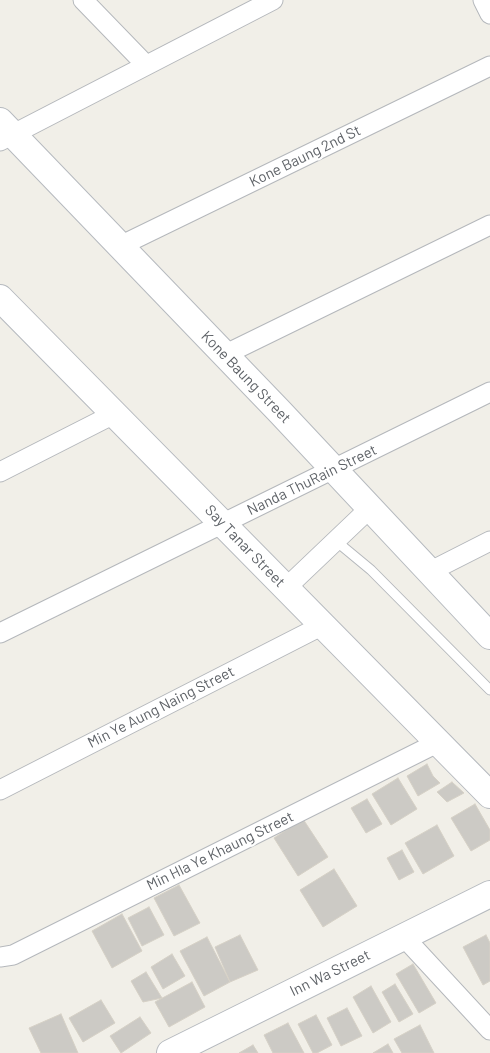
<!DOCTYPE html>
<html>
<head>
<meta charset="utf-8">
<style>
  body { margin:0 }
  canvas { display:block; background:#f1efe8 }
</style>
</head>
<body>
<canvas width="490" height="1053"></canvas>
<script>
const ctx = document.querySelector('canvas').getContext('2d');
ctx.lineJoin = 'round';
function fill(path, color) { ctx.fillStyle = color; ctx.fill(path, 'evenodd'); }
const shape = rows => new Path2D(rows.map(r => 'M' + r).join(''));
function stroke(path, color, width, dash) { ctx.strokeStyle = color; ctx.lineWidth = width; ctx.lineCap = dash ? 'butt' : 'round'; ctx.setLineDash(dash || []); ctx.stroke(path); }
function label(font, color, halo, rows, align = 'center') {
  ctx.font = font + ' Barlow,sans-serif'; ctx.lineWidth = 4.5; ctx.setLineDash([]); ctx.textBaseline = 'middle'; ctx.strokeStyle = halo; ctx.fillStyle = color; for (const [text, x, y, turn = 0] of rows) {
    ctx.save(); ctx.translate(x, y); ctx.rotate((+turn || 0) * Math.PI / 180); ctx.textAlign = isNaN(turn) ? turn : align; if (halo) ctx.strokeText(text, 0, 0); ctx.fillText(text, 0, 0); ctx.restore();
  }
}
const building = shape([
  [427,764,433,776,440,783,418,796,407,776,427,764],
  [398,778,417,809,391,825,372,794,398,778],
  [452,782,464,793,447,802,437,792,452,782],
  [367,799,382,824,366,833,351,808,367,799],
  [475,804,490,830,490,840,471,851,451,818,475,804],
  [303,819,328,857,298,876,274,838,303,819],
  [437,825,454,856,423,874,405,843,437,825],
  [402,850,414,872,399,880,387,858,402,850],
  [334,869,357,906,323,927,300,890,334,869],
  [179,885,200,923,174,936,154,898,179,885],
  [149,907,164,935,142,946,128,918,149,907],
  [122,914,142,951,112,968,92,931,122,914],
  [240,935,258,970,230,982,215,947,240,935],
  [486,935,490,943,490,981,483,985,463,947,486,935],
  [207,937,230,982,204,996,180,951,207,937],
  [172,954,185,976,163,989,151,967,172,954],
  [413,964,436,1003,419,1013,396,974,413,964],
  [146,972,162,998,143,1002,131,981,146,972],
  [192,982,205,1007,169,1027,155,1002,192,982],
  [395,984,413,1014,399,1022,382,992,395,984],
  [371,986,391,1022,373,1033,353,997,371,986],
  [101,1000,115,1023,83,1042,69,1018,101,1000],
  [347,1008,362,1036,341,1046,327,1018,347,1008],
  [61,1014,78,1053,41,1053,29,1028,61,1014],
  [316,1015,332,1045,317,1053,313,1053,298,1024,316,1015],
  [140,1017,151,1033,121,1053,110,1036,140,1017],
  [288,1023,304,1053,273,1053,264,1035,288,1023],
  [420,1025,434,1053,402,1053,394,1039,420,1025],
  [388,1044,393,1053,373,1053,388,1044],
  [253,1045,258,1053,239,1053,253,1045]
]);
fill(building, '#cccac5');
stroke(building, '#d6d1c6', 1);
const lane = shape([
  [336,541,371,570,490,690]
]);
const street = shape([
  [83,0,146,65],
  [483,0,490,14],
  [0,141,273,0],
  [120,246,490,66],
  [224,355,490,225],
  [0,472,114,414],
  [429,572,490,541],
  [286,588,370,508],
  [0,633,490,392],
  [0,790,323,625],
  [404,937,490,1030],
  [0,957,13,955,439,742]
]);
const secondary = shape([
  [0,121,280,412,490,636],
  [0,298,490,795],
  [170,1053,490,894]
]);
stroke(lane, '#b5b8bc', 11);
stroke(street, '#b5b8bc', 21);
stroke(secondary, '#b6babf', 28);
stroke(lane, '#fff', 9);
stroke(street, '#fff', 19);
stroke(secondary, '#fff', 26);
label('15px', '#5f6368', '#fff', [
  ["Kone Baung 2nd St",305,156,-26],
  ["Kone Baung Street",246,377,46],
  ["Nanda ThuRain Street",312,480,-26],
  ["Say Tanar Street",245,546,46],
  ["Min Ye Aung Naing Street",161,707,-27],
  ["Min Hla Ye Khaung Street",220,851,-26],
  ["Inn Wa Street",330,973,-26]
]);
</script>
</body>
</html>
